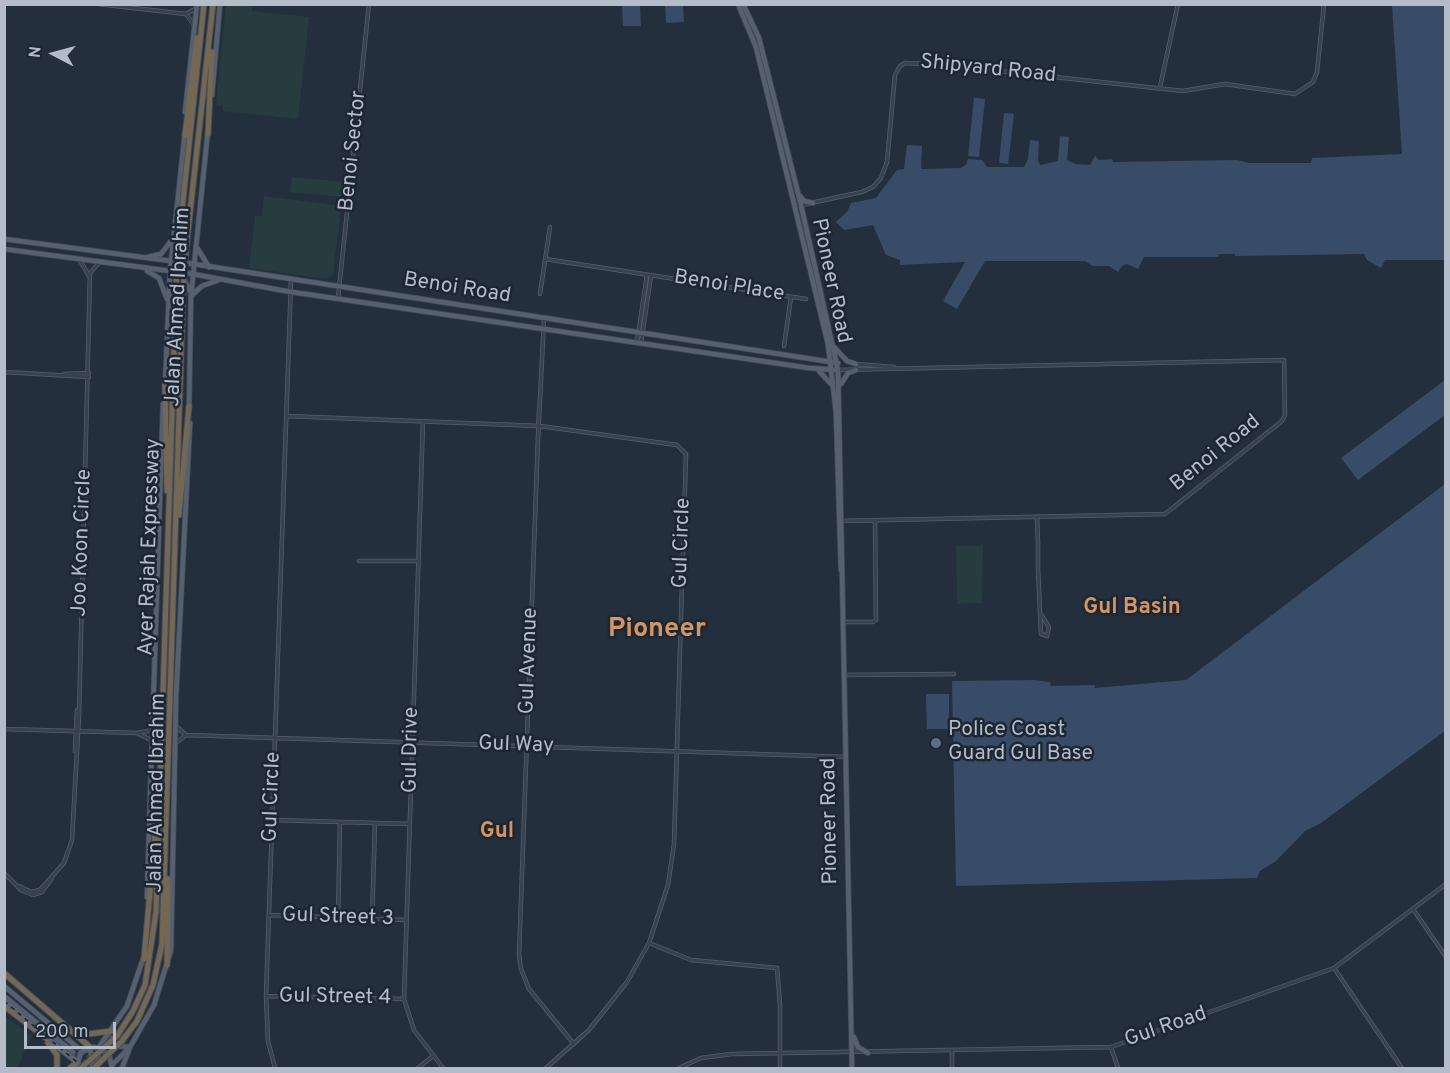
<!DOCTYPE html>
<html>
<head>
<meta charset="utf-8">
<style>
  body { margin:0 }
  #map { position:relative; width:1450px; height:1073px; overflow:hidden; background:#242f3e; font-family:Overpass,sans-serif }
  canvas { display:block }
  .frame { position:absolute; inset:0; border:6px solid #b4bcc9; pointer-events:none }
  .north { position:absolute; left:24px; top:24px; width:60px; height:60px; -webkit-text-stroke:4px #1d2633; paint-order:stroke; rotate:276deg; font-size:16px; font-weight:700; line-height:24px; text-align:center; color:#b4bcc9 }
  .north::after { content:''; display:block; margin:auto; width:21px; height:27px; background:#b4bcc9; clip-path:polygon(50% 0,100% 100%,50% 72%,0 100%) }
  .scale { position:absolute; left:24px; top:1022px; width:92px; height:27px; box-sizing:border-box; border:3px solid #b4bcc9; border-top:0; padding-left:8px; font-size:18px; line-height:21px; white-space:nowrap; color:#b4bcc9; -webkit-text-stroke:4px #1d2633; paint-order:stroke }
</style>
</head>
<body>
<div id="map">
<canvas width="1450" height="1073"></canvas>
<div class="frame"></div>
<div class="north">N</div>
<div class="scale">200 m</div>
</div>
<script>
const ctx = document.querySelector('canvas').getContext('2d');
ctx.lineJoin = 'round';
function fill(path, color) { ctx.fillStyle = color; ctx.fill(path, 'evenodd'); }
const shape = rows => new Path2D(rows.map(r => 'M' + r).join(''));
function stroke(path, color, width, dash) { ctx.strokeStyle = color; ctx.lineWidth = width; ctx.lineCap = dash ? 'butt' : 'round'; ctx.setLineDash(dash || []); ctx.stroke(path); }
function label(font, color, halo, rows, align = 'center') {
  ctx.font = font + ' Overpass,sans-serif'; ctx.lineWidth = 5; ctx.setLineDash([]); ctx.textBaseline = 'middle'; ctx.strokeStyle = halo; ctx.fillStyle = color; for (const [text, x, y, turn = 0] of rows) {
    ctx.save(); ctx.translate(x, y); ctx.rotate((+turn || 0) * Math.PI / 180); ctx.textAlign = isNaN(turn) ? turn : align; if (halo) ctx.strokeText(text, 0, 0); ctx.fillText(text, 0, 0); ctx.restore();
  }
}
fill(shape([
  [226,5,252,5,252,11,309,17,298,119,223,111,223,106,216,105],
  [292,177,344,182,342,197,290,192],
  [264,196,335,205,341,208,333,274,327,279,249,268,255,216,262,216],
  [956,546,983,546,982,603,957,604],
  [5,1017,32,1035,17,1068,5,1068]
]), '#263c3f');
fill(shape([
  [622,5,640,5,641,26,623,26],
  [665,5,683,5,684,22,666,23],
  [1392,5,1445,5,1445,260,1385,260,1381,268,1367,260,1364,254,1235,256,1235,254,1219,254,1218,257,1144,257,1138,269,1127,264,1122,266,1118,272,1109,266,1093,266,1085,261,985,261,957,309,943,301,965,262,900,265,900,260,886,255,873,225,844,230,836,222,847,212,851,203,876,198,897,170,904,169,907,145,922,146,921,169,961,168,966,165,968,159,982,160,987,167,1024,167,1028,159,1030,140,1039,141,1038,161,1040,165,1054,162,1058,161,1060,136,1069,137,1067,160,1075,164,1090,165,1095,156,1099,160,1112,159,1113,162,1237,160,1249,163,1311,163,1312,158,1402,154],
  [974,98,985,99,979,157,968,156],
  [1004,113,1014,114,1008,164,999,163],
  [1445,380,1445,415,1358,480,1341,458],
  [1445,484,1445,731,1321,823,1305,831,1276,861,1260,871,1257,878,956,886,952,681,1035,680,1050,682,1051,686,1095,685,1095,688,1186,680],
  [926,694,949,694,949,729,927,729]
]), '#394c67');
stroke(shape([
  [77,1047,103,1068],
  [73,1052,92,1068]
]), '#3a4453', 4.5, [4.5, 2]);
const minor = shape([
  [98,4,186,14,195,9],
  [186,14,194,25],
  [1160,87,1178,4],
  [797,206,862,192,873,187,881,178,887,162,895,75,900,66,905,63,944,65,1183,91,1225,84,1295,94,1313,82,1317,72,1324,4],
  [79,259,89,276],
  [545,259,806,299],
  [540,294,550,227],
  [338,298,369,4],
  [637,342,647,275],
  [641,343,651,276],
  [784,346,791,297],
  [856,364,894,367],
  [838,370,1284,360,1285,415,1282,421,1165,514,840,521],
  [4,372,89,377],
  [64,374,89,373],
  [539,410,519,955,521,969,529,989,574,1044],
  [286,416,540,426,677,445,686,454,674,844,668,885,649,943,627,982,589,1030,546,1068],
  [423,421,404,999,414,1030,443,1068],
  [538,440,544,319],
  [1037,517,1038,543,1038,568,1040,613,1041,634,1047,636,1049,627,1040,613],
  [359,561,418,561],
  [843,622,873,622,876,620,875,521],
  [844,675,954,674],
  [177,727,186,735,846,757],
  [4,729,137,733,148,731,152,727],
  [137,733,151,740],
  [176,743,186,735],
  [75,751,77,710],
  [272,820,410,824],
  [4,873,21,890,33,895,42,892,52,878],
  [19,886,31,892,40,890,64,863,72,840,79,715,90,273,99,263],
  [1413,909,1446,957],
  [269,915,405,920],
  [338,918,340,823],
  [372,919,375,823],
  [649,943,691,960,777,968,780,1004,780,1068],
  [1334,968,1402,1068],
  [266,996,404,999],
  [1111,1047,1118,1068],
  [275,1068,268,1041,266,996,291,281],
  [418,1068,433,1056],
  [679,1068,701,1058,732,1054,1111,1047,1334,968,1446,884],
  [952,1068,952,1050]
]);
const major = shape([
  [738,4,756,47,828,344,836,412,841,570],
  [743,4,759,38,801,205,838,370,852,1068],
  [212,95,220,4],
  [185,112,197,4],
  [800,196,804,201,813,203],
  [4,239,194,264,838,363],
  [196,246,209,267],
  [4,249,193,274,285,291,809,368,838,370],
  [148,257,161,254,171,241],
  [176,263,191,293],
  [147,271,159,278,167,299],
  [191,296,202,286,219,280],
  [834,347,847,361,856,364],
  [819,371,831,384],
  [841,384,848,373,856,370],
  [165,387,170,272,185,132],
  [189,409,191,296,208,130],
  [147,897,163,404],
  [4,986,77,1047],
  [4,996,73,1052],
  [854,1037,858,1047,868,1053],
  [112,1038,115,1046,130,1047],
  [90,1047,93,1068],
  [113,1064,130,1047,154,1005,171,950,176,697,190,423],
  [97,1067,99,1047,127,1006,144,956],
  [76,1068,81,1052,94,1047,109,1054,112,1068],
  [122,1068,129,1050]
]);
const highway = shape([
  [208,134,212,52],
  [185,135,197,38],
  [178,248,204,4],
  [186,249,213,4],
  [165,384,167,491],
  [179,515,189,406],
  [144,959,156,824],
  [167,965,168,879],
  [4,973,90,1047],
  [4,1006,76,1061],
  [73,1032,88,1034,112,1031],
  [117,1036,133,1011,145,985,156,912,176,287],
  [122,1041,137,1021,153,985,162,944,183,293],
  [48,1043,57,1055,57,1068],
  [70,1068,75,1064]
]);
stroke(minor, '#565f6c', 4.5);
stroke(major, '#414a57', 6);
stroke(highway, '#434c59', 7);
stroke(minor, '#38414e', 3);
stroke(major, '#56606e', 4.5);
stroke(highway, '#746855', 5);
const rail = shape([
  [4,1001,84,1068]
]);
stroke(rail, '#5a6575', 4);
stroke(rail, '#1d2633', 1.5, [4.5]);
const highwayBridge = shape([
  [176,287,178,248],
  [183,293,186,249],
  [81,1068,117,1036],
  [94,1068,122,1041]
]);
stroke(highwayBridge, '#434c59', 7, []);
stroke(highwayBridge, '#746855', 5);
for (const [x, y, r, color] of [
  [936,743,6,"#5c6f8a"]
]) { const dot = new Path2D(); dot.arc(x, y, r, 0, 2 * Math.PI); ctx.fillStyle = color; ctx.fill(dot); stroke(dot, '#1d2633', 2); }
label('21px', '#b4bcc9', '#1d2633', [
  ["Shipyard Road",988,70,6],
  ["Benoi Sector",354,151,-84],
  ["Pioneer Road",830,281,78],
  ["Benoi Place",729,287,9],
  ["Benoi Road",457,289,9],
  ["Jalan Ahmad Ibrahim",179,307,-87],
  ["Benoi Road",1216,454,-39],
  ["Joo Koon Circle",83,543,-88],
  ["Gul Circle",683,543,-88],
  ["Ayer Rajah Expressway",151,547,-88],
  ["Gul Avenue",530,661,-88],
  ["Gul Way",516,746,2],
  ["Gul Drive",412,750,-89],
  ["Jalan Ahmad Ibrahim",158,793,-89],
  ["Gul Circle",273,797,-88],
  ["Pioneer Road",831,821,-91],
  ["Gul Street 3",338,918,2],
  ["Gul Street 4",335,998,1],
  ["Gul Road",1166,1028,-19]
]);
label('21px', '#b4bcc9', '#1d2633', [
  ["Police Coast",948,731],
  ["Guard Gul Base",948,755]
], 'left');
label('bold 22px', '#d59563', '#1d2633', [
  ["Gul Basin",1132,609],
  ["Gul",497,833]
]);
label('bold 27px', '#d59563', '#1d2633', [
  ["Pioneer",657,631]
]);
</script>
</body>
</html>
